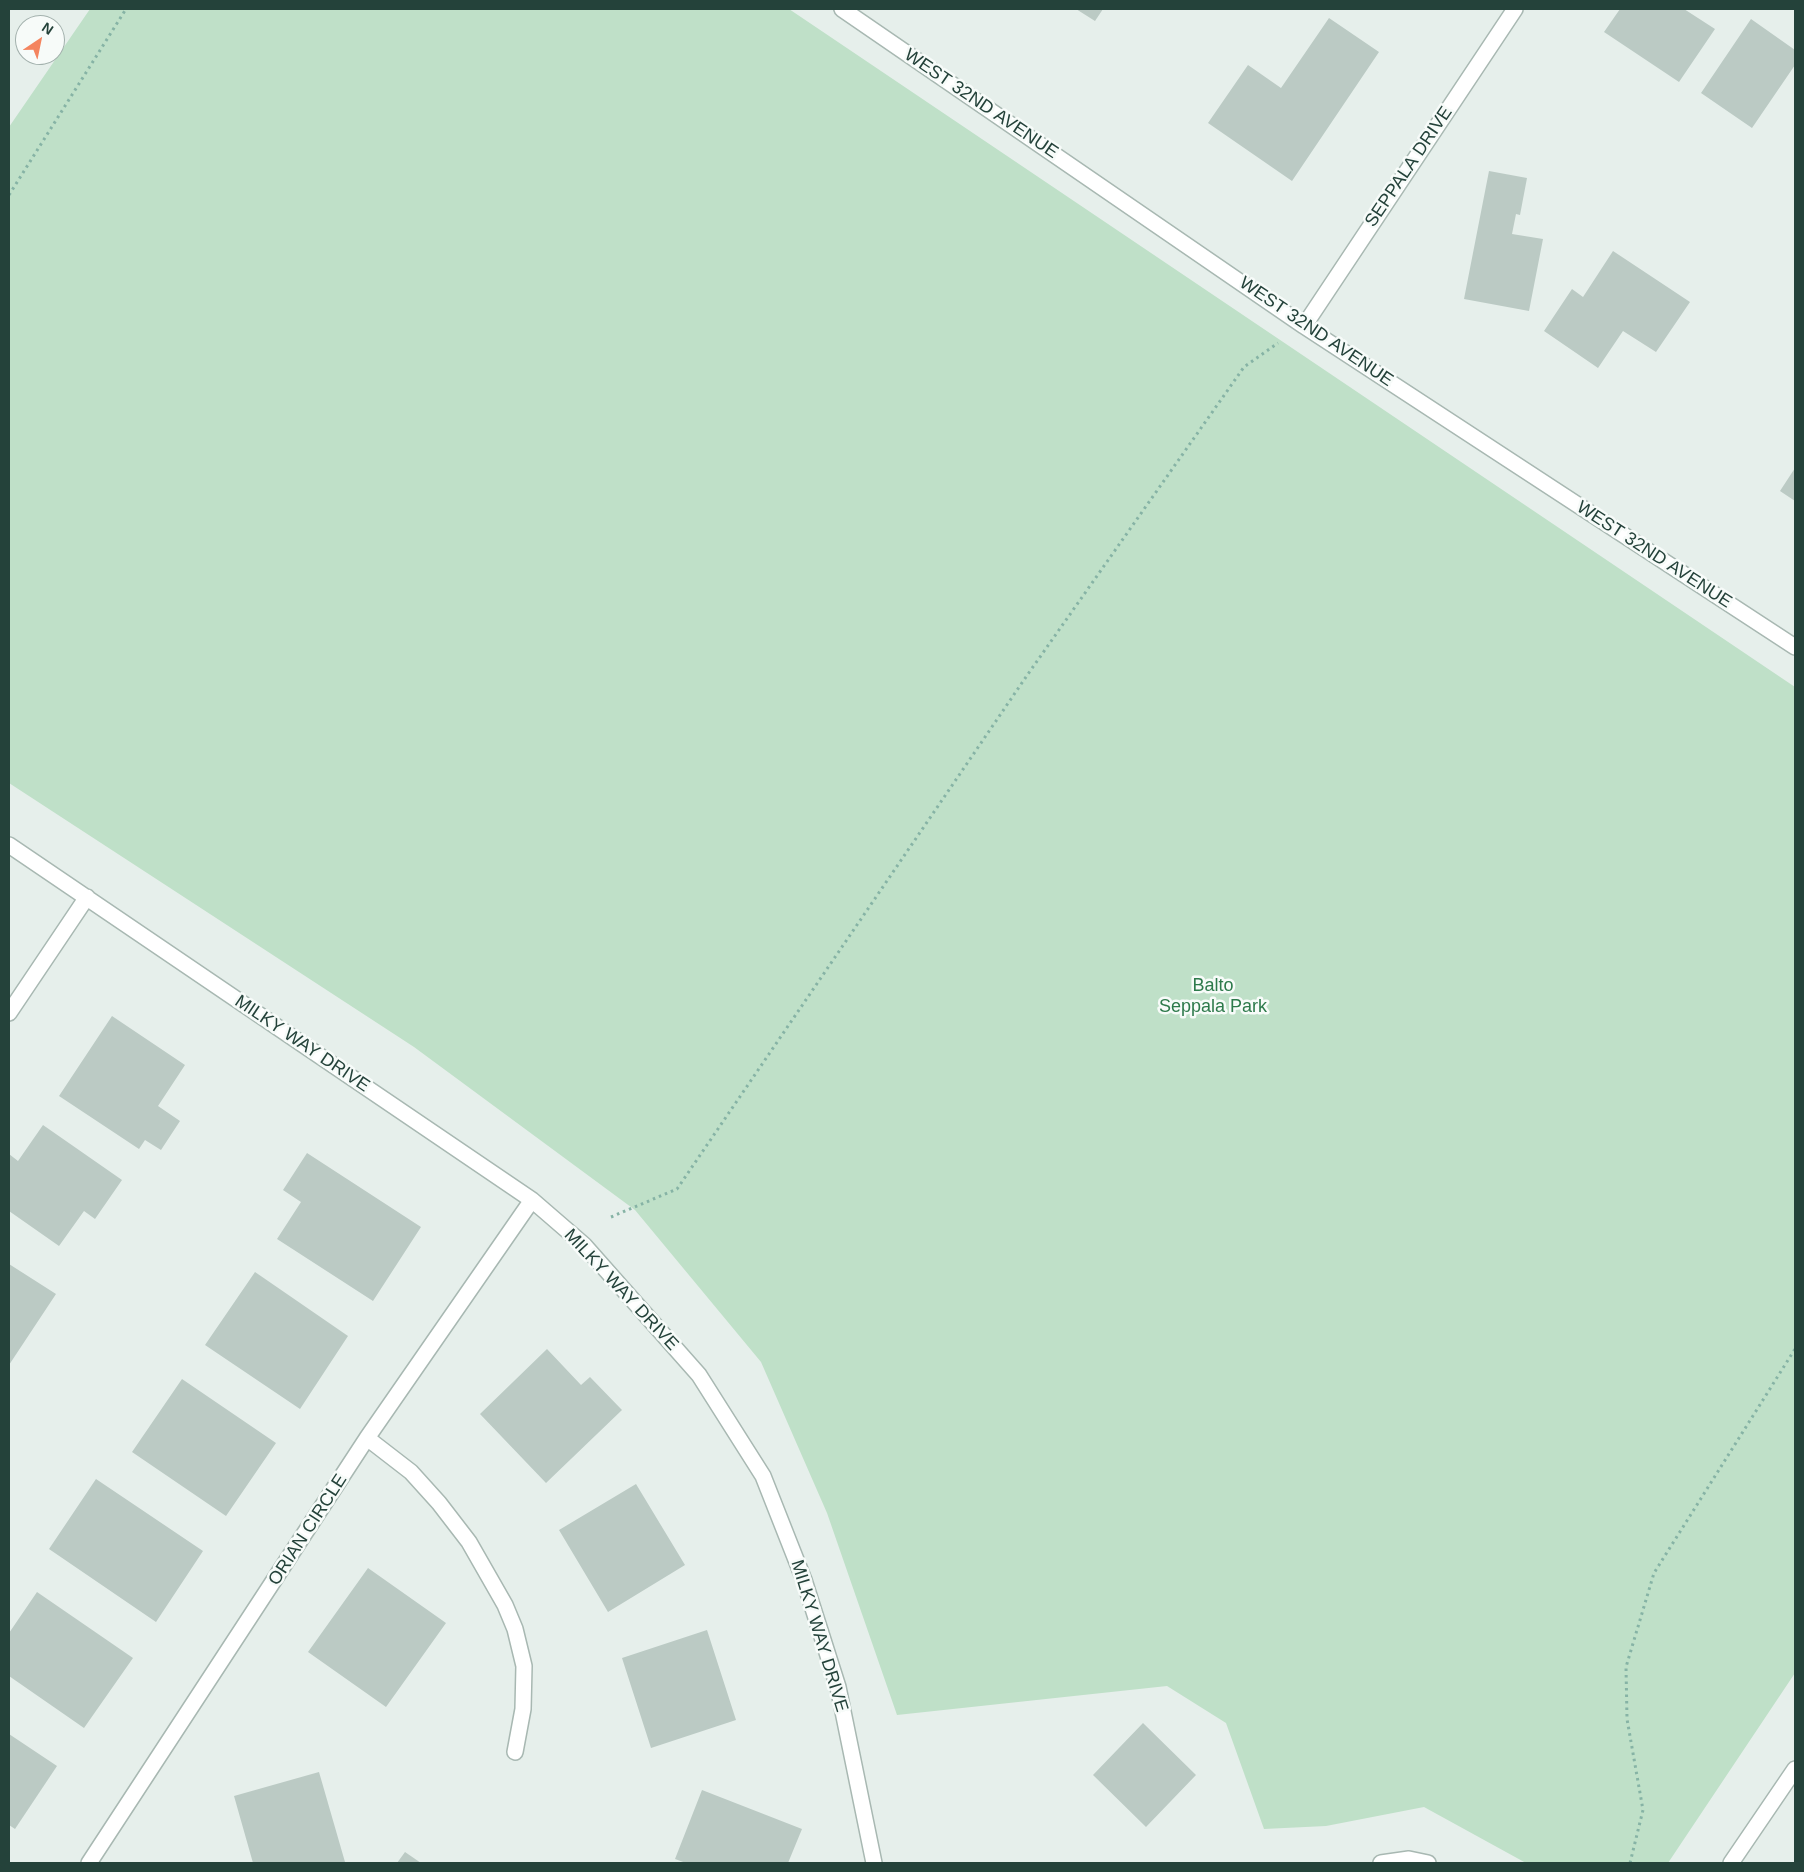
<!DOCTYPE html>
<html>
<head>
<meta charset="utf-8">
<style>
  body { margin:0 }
  #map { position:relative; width:1804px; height:1872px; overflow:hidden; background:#e6efeb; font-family:Arial,sans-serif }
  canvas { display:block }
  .frame { position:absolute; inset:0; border:10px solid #24423a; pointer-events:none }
  .north { position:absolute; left:15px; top:15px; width:50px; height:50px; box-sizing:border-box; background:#f7fbf9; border:1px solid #a3b1ad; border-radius:50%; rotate:34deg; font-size:14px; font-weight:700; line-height:20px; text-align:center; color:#24423a }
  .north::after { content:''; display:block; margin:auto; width:18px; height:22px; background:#f4845f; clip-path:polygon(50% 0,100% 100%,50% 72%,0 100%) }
</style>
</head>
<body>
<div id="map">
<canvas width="1804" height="1872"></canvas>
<div class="frame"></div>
<div class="north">N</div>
</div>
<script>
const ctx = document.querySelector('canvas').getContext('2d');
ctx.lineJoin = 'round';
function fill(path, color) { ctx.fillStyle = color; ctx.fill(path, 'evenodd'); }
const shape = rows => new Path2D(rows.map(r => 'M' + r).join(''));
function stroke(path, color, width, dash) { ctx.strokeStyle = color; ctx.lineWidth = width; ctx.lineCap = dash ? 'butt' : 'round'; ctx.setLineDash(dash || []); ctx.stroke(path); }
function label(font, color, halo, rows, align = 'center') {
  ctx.font = font + ' Arial,sans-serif'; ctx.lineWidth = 5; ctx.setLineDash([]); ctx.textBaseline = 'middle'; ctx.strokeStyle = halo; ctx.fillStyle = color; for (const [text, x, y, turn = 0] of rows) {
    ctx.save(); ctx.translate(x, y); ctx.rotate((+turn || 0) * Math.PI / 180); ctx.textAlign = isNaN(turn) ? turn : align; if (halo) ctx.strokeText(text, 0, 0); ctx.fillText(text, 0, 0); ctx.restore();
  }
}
fill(shape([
  [90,9,789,9,1795,687,1795,1673,1668,1863,1526,1863,1424,1807,1326,1826,1264,1829,1226,1723,1167,1686,897,1715,827,1513,761,1362,635,1210,414,1047,9,783,9,127]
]), '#bfe0c8');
fill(shape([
  [1076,9,1103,9,1095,21],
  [1620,9,1684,9,1715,29,1679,82,1604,32],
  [1329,18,1379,52,1292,181,1208,123,1248,65,1281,88],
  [1751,19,1795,50,1795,65,1752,128,1701,93],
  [1489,171,1527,178,1520,215,1516,214,1512,234,1543,239,1529,311,1464,299],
  [1613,251,1690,302,1656,352,1623,331,1598,368,1544,331,1572,289,1583,297],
  [1795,468,1795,501,1780,491],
  [112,1016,185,1065,158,1106,180,1121,161,1150,145,1140,139,1149,59,1096],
  [43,1125,122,1180,95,1219,84,1211,59,1246,9,1211,9,1154,18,1161],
  [307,1153,421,1227,373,1301,277,1239,301,1202,283,1190],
  [9,1264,56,1294,9,1365],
  [255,1272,348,1336,300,1409,205,1345],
  [547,1349,581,1385,590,1377,622,1410,546,1483,480,1414],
  [182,1379,276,1443,226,1516,132,1452],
  [96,1479,203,1551,156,1622,49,1549],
  [636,1484,685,1565,608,1612,559,1530],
  [368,1568,446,1623,386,1707,308,1652],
  [37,1592,133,1658,84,1728,9,1676,9,1633],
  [707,1630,736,1720,651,1748,622,1658],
  [1143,1723,1196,1775,1146,1827,1093,1775],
  [9,1734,57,1766,15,1829,9,1825],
  [319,1772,345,1862,253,1863,234,1796],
  [702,1790,802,1829,788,1863,686,1863,675,1859],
  [405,1852,421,1863,397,1863]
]), '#bbcac4');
const minor = shape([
  [842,9,1304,326,1795,647],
  [1304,326,1515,9],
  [9,845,532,1200,584,1245,699,1375,763,1476,804,1580,838,1687,874,1863],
  [9,1013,87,897],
  [367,1438,411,1472,439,1503,469,1542,505,1605,515,1629,524,1666,523,1709,515,1752],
  [89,1863,367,1438,532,1200],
  [1381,1863,1409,1859,1428,1863],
  [1731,1863,1795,1769]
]);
stroke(minor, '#a8b8b2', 18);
stroke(shape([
  [9,195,126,9],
  [611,1217,677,1189,1028,674,1244,367,1278,343],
  [1630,1863,1643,1810,1627,1719,1626,1667,1654,1573,1795,1349]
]), '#86b3a5', 3, [2.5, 4]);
stroke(minor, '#fff', 15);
label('18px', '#24423a', '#f7fbf9', [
  ["WEST 32ND AVENUE",981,104,34],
  ["SEPPALA DRIVE",1409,167,-56],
  ["WEST 32ND AVENUE",1316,332,34],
  ["WEST 32ND AVENUE",1654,555,33],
  ["MILKY WAY DRIVE",302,1044,34],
  ["MILKY WAY DRIVE",621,1290,47],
  ["ORIAN CIRCLE",308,1530,-57],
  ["MILKY WAY DRIVE",819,1636,73]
]);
label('18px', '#2d7a4b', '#f7fbf9', [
  ["Balto",1213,986],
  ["Seppala Park",1213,1007]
]);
</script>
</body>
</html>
